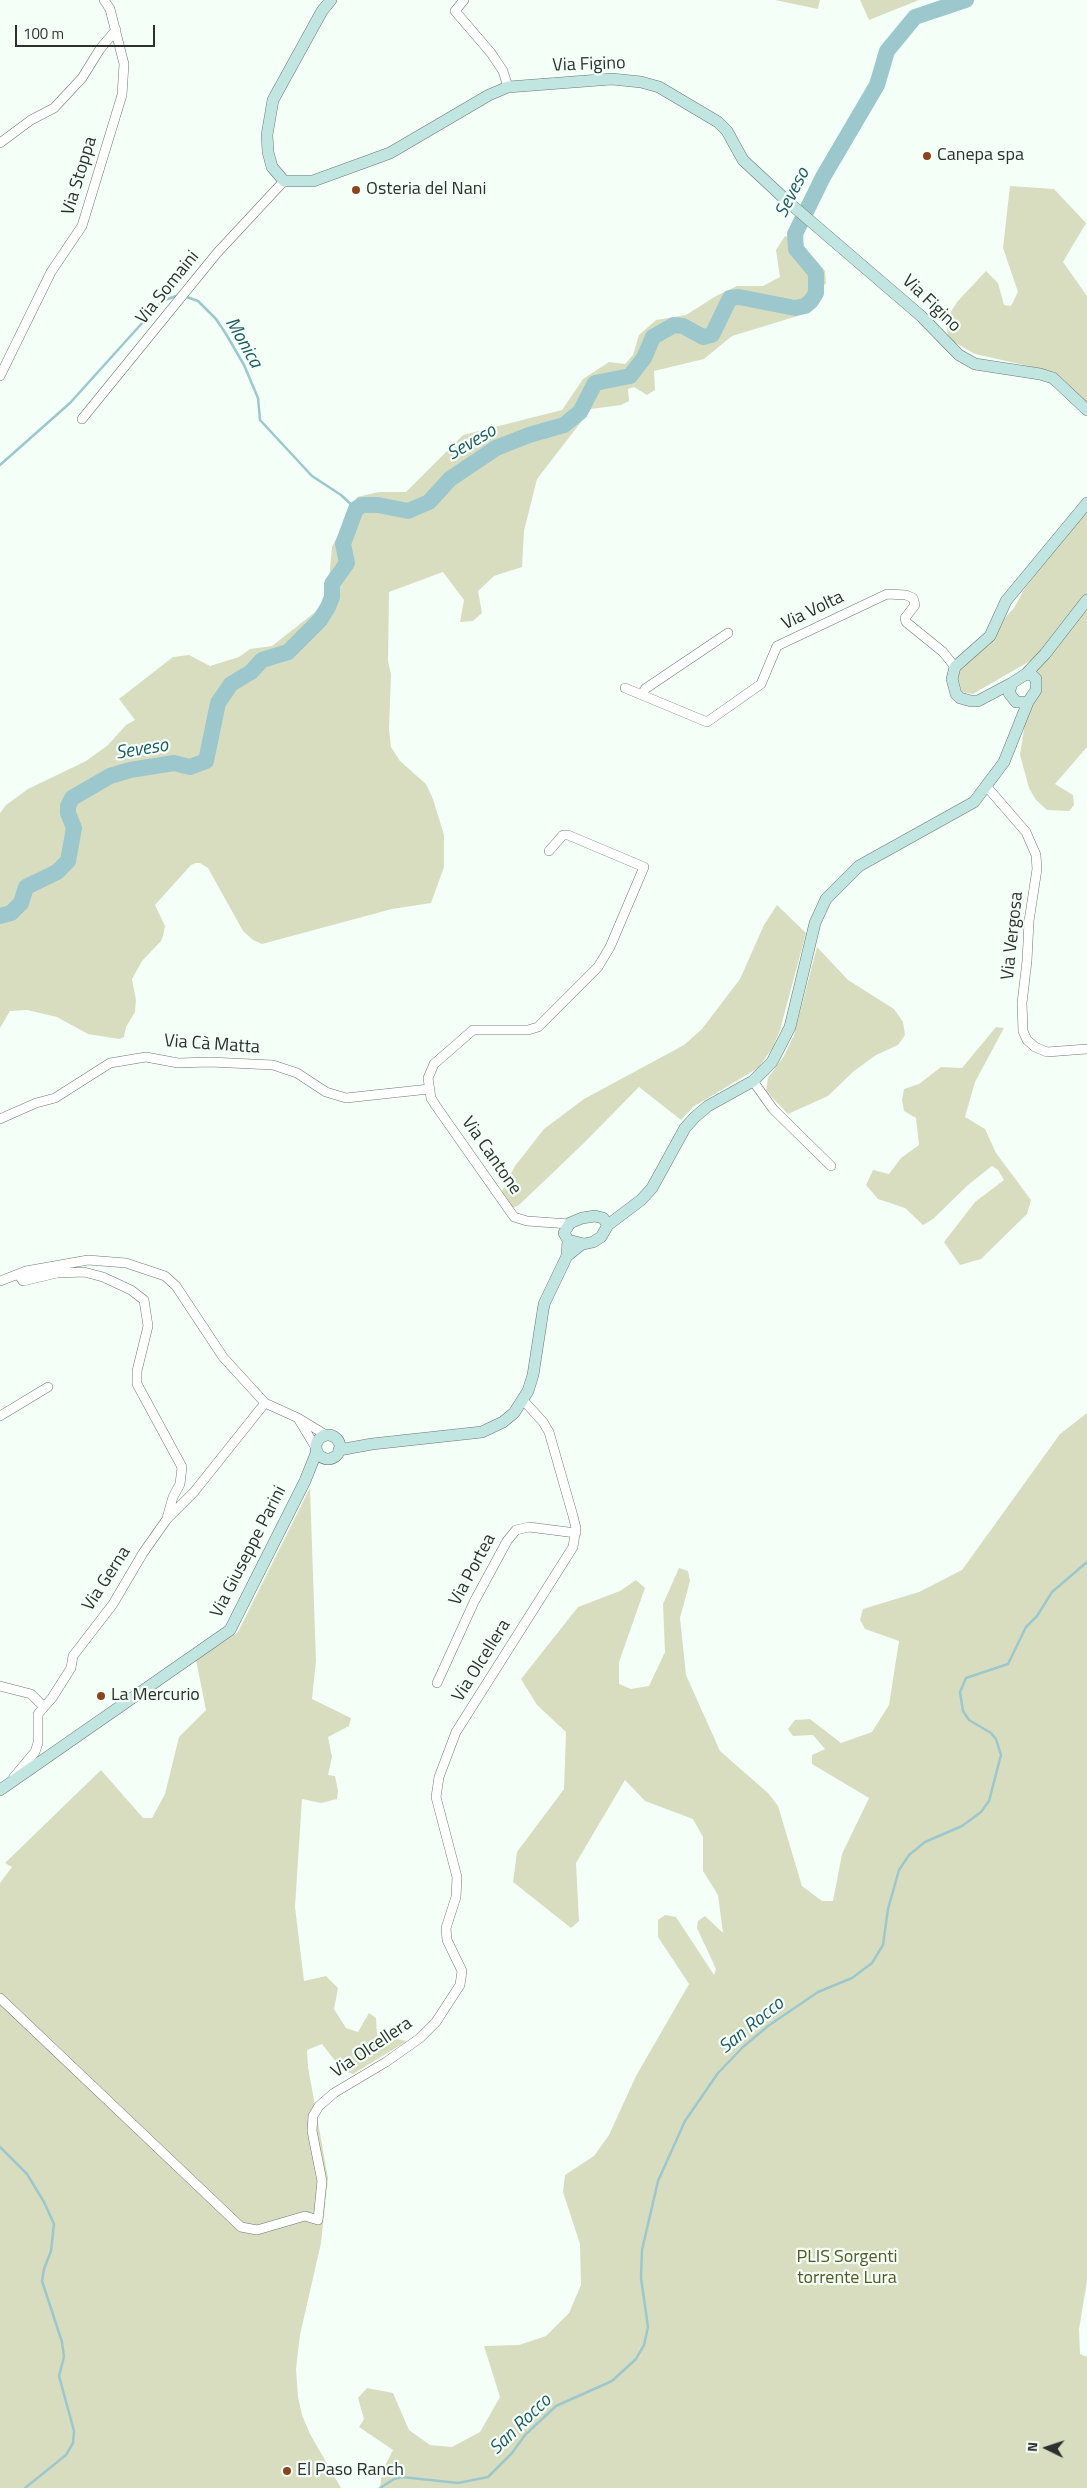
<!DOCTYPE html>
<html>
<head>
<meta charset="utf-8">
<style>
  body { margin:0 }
  #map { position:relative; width:1087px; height:2488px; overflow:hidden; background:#f4fff8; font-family:"Titillium Web",sans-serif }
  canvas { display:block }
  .north { position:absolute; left:1022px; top:2423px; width:50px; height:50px; -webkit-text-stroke:4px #f4fff8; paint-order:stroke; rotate:274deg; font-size:14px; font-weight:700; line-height:20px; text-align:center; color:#2c312e }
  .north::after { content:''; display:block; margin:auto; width:18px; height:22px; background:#2c312e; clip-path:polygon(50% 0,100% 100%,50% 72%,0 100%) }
  .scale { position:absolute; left:15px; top:25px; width:140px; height:22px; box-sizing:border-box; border:2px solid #2c312e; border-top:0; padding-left:6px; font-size:15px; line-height:18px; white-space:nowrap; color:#2c312e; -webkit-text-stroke:4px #f4fff8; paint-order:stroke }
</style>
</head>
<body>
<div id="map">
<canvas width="1087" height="2488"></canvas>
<div class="north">N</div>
<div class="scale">100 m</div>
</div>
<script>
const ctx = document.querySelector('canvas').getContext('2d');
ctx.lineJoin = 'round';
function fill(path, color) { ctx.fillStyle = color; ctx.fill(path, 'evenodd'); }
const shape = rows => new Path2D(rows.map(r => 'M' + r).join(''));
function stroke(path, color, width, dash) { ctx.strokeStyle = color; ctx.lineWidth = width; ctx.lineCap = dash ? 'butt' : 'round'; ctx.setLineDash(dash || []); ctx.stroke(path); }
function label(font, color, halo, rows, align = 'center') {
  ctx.font = font + ' "Titillium Web",sans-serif'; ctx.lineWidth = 4.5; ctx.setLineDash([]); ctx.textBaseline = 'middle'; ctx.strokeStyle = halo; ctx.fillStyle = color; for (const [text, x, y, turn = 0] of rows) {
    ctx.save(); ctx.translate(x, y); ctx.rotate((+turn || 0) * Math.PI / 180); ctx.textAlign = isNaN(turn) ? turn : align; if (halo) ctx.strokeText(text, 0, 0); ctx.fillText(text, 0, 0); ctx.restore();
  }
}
fill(shape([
  [775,0,820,0,818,9],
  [860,0,919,0,869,20],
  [1010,186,1054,189,1086,223,1063,262,1087,296,1087,402,1055,372,975,354,949,339,945,321,957,302,986,271,998,283,1004,305,1011,306,1018,292,1003,248],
  [785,236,799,241,825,271,826,283,804,314,732,336,704,359,654,371,655,390,647,395,634,387,628,389,629,401,621,405,591,409,537,479,524,531,522,567,494,576,478,591,482,613,473,621,460,622,464,600,443,572,389,592,388,661,391,674,389,730,391,747,400,761,426,784,433,799,444,835,444,867,431,903,392,909,262,944,253,940,243,931,208,868,200,863,196,863,191,865,155,905,165,926,163,936,161,941,142,961,132,979,136,1000,135,1012,126,1027,124,1037,119,1039,88,1034,57,1017,27,1010,10,1011,0,1028,0,813,6,805,28,789,86,761,108,745,126,725,135,720,119,699,173,657,189,655,210,666,226,661,239,657,250,649,272,646,314,613,327,600,332,547,357,497,379,492,406,492,463,435,562,410,583,379,609,362,625,364,633,355,639,335,656,320,686,315,716,296,737,286,763,286,780,277,776,250],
  [1087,509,1087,747,1055,784,1073,795,1074,805,1069,811,1047,810,1036,800,1029,788,1020,755,1035,658,973,694,962,692,958,679,960,668,1014,608,1025,588],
  [777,905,806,933,780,1030,772,1049,758,1068,693,1107,681,1120,639,1087,584,1143,519,1205,513,1208,502,1191,515,1166,544,1129,584,1099,684,1045,702,1029,740,979,764,925],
  [817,947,848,980,894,1009,903,1022,905,1035,898,1045,876,1055,854,1071,828,1096,788,1114,766,1091,768,1078,784,1056,794,1035],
  [996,1027,1004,1028,975,1082,965,1117,985,1129,996,1153,1031,1200,1027,1214,981,1259,960,1265,944,1242,975,1202,1004,1180,998,1170,992,1166,968,1185,933,1219,923,1225,905,1208,878,1199,866,1185,873,1170,889,1174,901,1158,919,1145,916,1118,904,1111,902,1100,904,1089,919,1084,941,1067,962,1068],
  [1087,1413,1087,2281,1079,2329,1080,2354,1087,2357,1087,2488,380,2488,382,2472,393,2450,359,2427,364,2419,358,2398,367,2388,393,2393,409,2430,430,2445,452,2447,480,2432,500,2397,484,2346,519,2345,546,2336,569,2313,581,2285,580,2244,563,2192,565,2175,594,2156,609,2135,636,2076,689,1984,658,1937,658,1920,665,1915,676,1917,714,1975,716,1969,697,1928,698,1921,705,1916,723,1933,718,1895,703,1871,703,1837,693,1819,645,1801,625,1780,576,1863,579,1921,571,1928,513,1882,517,1852,564,1789,566,1732,537,1705,521,1679,578,1607,620,1591,636,1580,645,1588,619,1662,619,1684,631,1689,649,1686,665,1652,663,1604,679,1568,688,1571,690,1581,680,1618,686,1675,720,1751,768,1793,778,1806,802,1886,822,1901,833,1901,842,1854,869,1798,812,1764,812,1755,825,1749,813,1735,793,1736,788,1729,795,1720,810,1719,841,1743,872,1732,889,1705,899,1641,865,1629,860,1620,863,1609,919,1592,962,1570,1060,1434],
  [310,1488,316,1661,312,1699,351,1718,349,1726,328,1737,332,1757,328,1775,335,1776,338,1791,337,1799,321,1803,302,1799,295,1907,304,1981,326,1976,338,1988,334,2009,346,2028,358,2032,369,2013,376,2018,377,2035,407,2041,353,2074,343,2071,322,2044,307,2050,308,2067,328,2178,321,2243,300,2335,296,2369,298,2397,302,2415,310,2434,341,2488,0,2488,0,1883,12,1867,5,1863,101,1770,143,1818,152,1818,165,1794,179,1737,206,1710,196,1660,238,1632]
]), '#d9ddbf');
stroke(shape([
  [184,296,198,301,216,319,226,334,244,365,258,398,260,420,312,476,341,495,356,509],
  [0,465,70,403,162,301,179,295],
  [0,2147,27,2174,44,2202,54,2224,51,2251,44,2269,42,2281,62,2342,64,2357,59,2376,74,2431,73,2443,66,2455,25,2488],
  [380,2488,394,2479,402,2477,458,2483,488,2477,512,2453,525,2435,556,2406,612,2381,636,2359,644,2345,648,2327,641,2278,642,2250,658,2181,685,2121,718,2073,743,2047,768,2026,818,1992,852,1978,872,1963,883,1945,888,1909,899,1870,909,1855,925,1842,962,1826,981,1812,989,1801,1001,1755,996,1739,991,1733,969,1720,963,1711,960,1692,966,1678,1008,1664,1026,1627,1037,1616,1052,1592,1087,1562]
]), '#9cc8cd', 2.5);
stroke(shape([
  [0,916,11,913,21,903,26,887,57,872,68,861,74,828,68,813,68,806,72,798,110,776,130,770,174,763,190,767,206,761,218,703,231,684,251,672,262,660,288,652,320,620,328,607,332,597,332,584,347,563,343,544,356,509,362,505,378,505,408,511,429,502,450,479,496,448,529,435,564,425,580,412,595,383,630,376,644,358,653,337,674,325,683,326,703,337,712,335,730,298,739,297,795,308,805,306,811,301,816,293,816,273,796,249,795,234,823,177,877,85,887,51,915,17,966,0]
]), '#9cc8cd', 16);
const street = shape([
  [464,0,455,11,491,53,503,71,508,87],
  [0,143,31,120,54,108,82,78,100,49,116,30],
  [0,376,51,272,82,226,122,95,124,64,110,9,104,0],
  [82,419,217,253,284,181],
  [625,688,707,722,761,684,777,646,887,594,906,595,913,598,915,605,905,618,906,622,943,652,955,667],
  [643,695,645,689,728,633],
  [987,787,1026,832,1036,855,1037,869,1029,921,1027,961,1022,1003,1023,1031,1027,1040,1035,1047,1047,1052,1087,1049],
  [549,851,563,835,568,835,644,867,610,947,598,967,538,1027,528,1030,473,1030,434,1064,428,1078,431,1098,436,1106,514,1217,527,1221,569,1224],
  [753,1081,773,1109,831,1166],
  [0,1119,36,1103,55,1098,110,1063,146,1057,178,1063,210,1062,273,1065,297,1073,326,1092,346,1098,429,1089],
  [18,1274,23,1281,57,1273,84,1272,103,1277,131,1290,144,1300,148,1326,137,1371,137,1384,182,1467,180,1484,173,1497,167,1518],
  [0,1281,26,1271,88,1260,126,1263,165,1276,176,1286,223,1357,265,1403,298,1418,326,1435],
  [0,1416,48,1387],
  [299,1420,316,1448],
  [437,1683,474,1602,507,1541,516,1530,529,1527,576,1533],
  [0,1686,31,1694,43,1706],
  [14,1777,35,1752,38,1743,38,1714,52,1698,71,1668,73,1656,113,1604,143,1553,167,1519,194,1492,265,1403],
  [0,1998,241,2227,257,2230,305,2216,318,2220,322,2181,312,2131,313,2116,319,2106,334,2093,386,2062,420,2038,436,2022,460,1985,462,1971,447,1940,446,1928,456,1897,457,1877,436,1797,439,1777,456,1732,573,1547,576,1528,573,1516,549,1432,543,1422,523,1400]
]);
const secondary = shape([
  [331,0,322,11,273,100,267,135,268,152,272,167,284,181,313,181,390,153,489,95,508,87,612,79,641,82,659,87,718,122,727,131,743,160,787,201,921,316,959,355,975,364,1040,374,1053,378,1087,410],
  [1026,674,1045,654,1087,600],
  [1026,674,1032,675,1036,679,1036,690,1028,702,1016,702,1009,693,1012,683,1026,674],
  [1012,683,978,701,971,701,960,698,956,694,952,679,955,667,990,636,1006,601,1087,503],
  [608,1225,641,1200,652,1188,685,1128,695,1117,708,1106,753,1081,772,1062,790,1027,815,923,826,899,859,866,974,802,1004,762,1028,702],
  [567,1256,568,1240,564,1233,570,1223,582,1218,595,1216,603,1218,608,1225,601,1237,593,1242,584,1244,568,1240],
  '316 1447a12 12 0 1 1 24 0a12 12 0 1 1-24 0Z',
  [339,1450,372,1444,482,1432,503,1422,514,1413,528,1391,533,1375,544,1304,567,1256,582,1244],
  [0,1790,230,1630,305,1481,317,1451]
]);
stroke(street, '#6d7872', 10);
stroke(secondary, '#6d7872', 12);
stroke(street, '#fff', 9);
stroke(secondary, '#c1e5e0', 11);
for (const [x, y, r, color] of [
  [927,156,5,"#8b441f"],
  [356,190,5,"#8b441f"],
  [101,1696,5,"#8b441f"],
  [287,2471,5,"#8b441f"]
]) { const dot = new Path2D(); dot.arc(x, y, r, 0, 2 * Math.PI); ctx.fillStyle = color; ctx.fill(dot); stroke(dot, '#f4fff8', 2); }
label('18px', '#2c312e', '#f4fff8', [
  ["Via Figino",589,65,-2],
  ["Via Stoppa",80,176,-73],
  ["Via Somaini",168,288,-51],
  ["Via Figino",931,304,44],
  ["Via Volta",813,611,-26],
  ["Via Vergosa",1013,936,-84],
  ["Via Cà Matta",212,1045,4],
  ["Via Cantone",491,1156,55],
  ["Via Giuseppe Parini",249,1552,-63],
  ["Via Portea",473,1570,-62],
  ["Via Gerna",107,1579,-57],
  ["Via Olcellera",482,1661,-58],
  ["Via Olcellera",372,2048,-34]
]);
label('18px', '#2c312e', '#f4fff8', [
  ["Canepa spa",937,156],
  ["Osteria del Nani",366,190],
  ["La Mercurio",111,1696],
  ["El Paso Ranch",297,2471]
], 'left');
label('18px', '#545922', '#f4fff8', [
  ["PLIS Sorgenti",847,2258],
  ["torrente Lura",847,2279]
]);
label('italic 19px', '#1e5a60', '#f4fff8', [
  ["Seveso",793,193,-63],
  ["Monica",243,343,60],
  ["Seveso",472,443,-30],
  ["Seveso",142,750,-9],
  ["San Rocco",752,2026,-39],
  ["San Rocco",521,2425,-44]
]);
</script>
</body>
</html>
